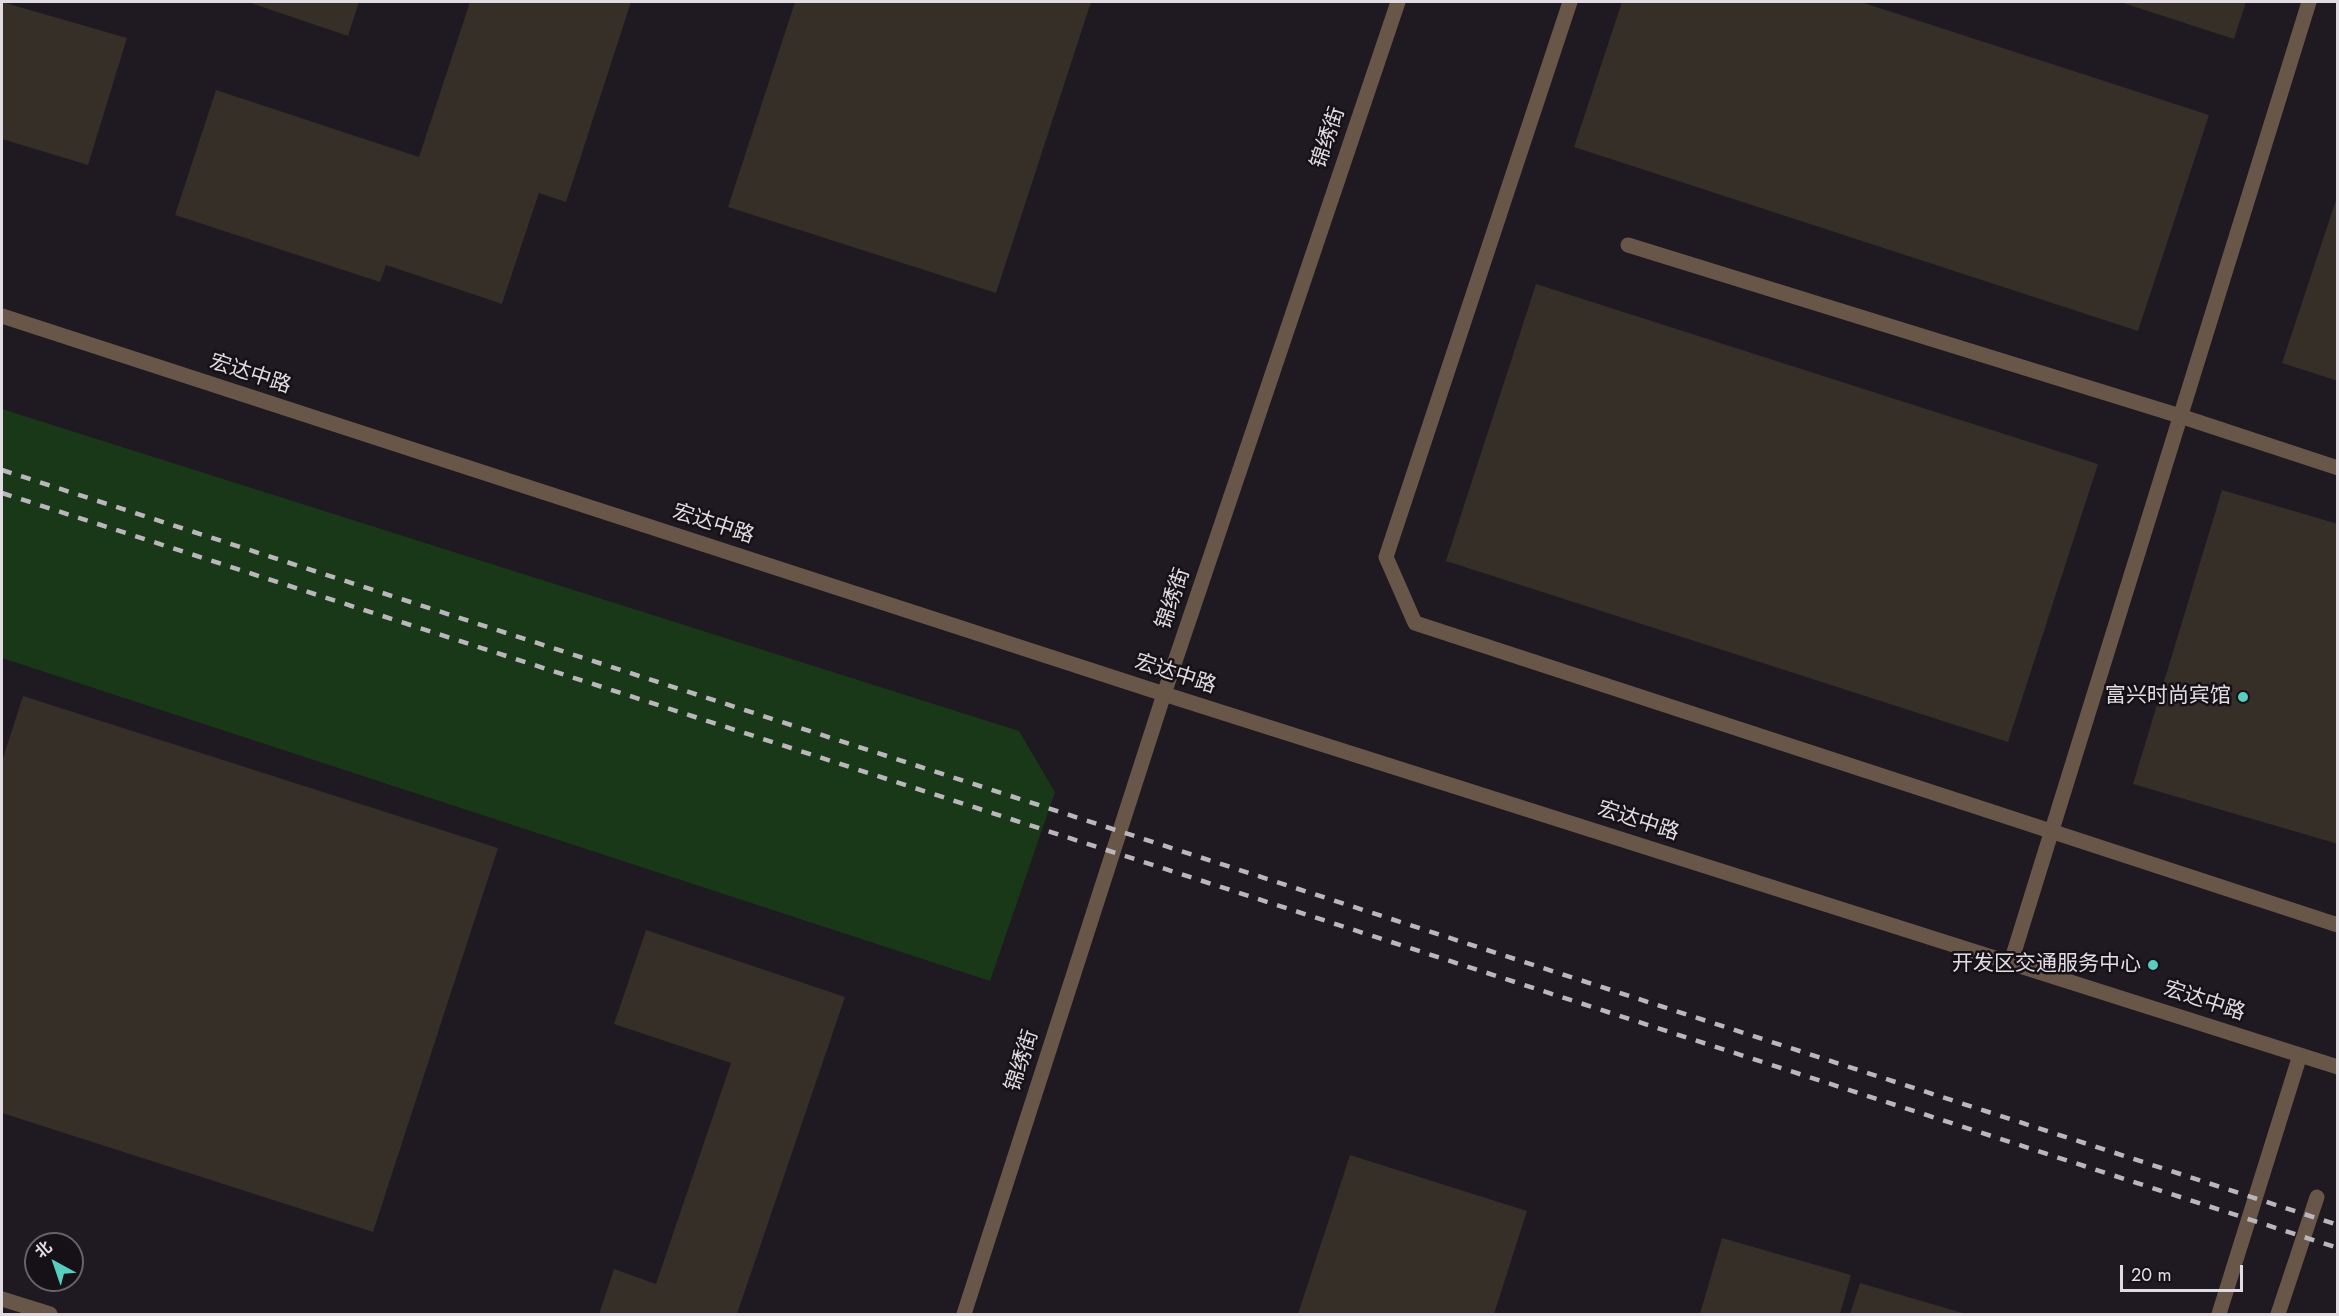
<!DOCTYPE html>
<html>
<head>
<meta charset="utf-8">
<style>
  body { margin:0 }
  #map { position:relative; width:2339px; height:1316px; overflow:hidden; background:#1f1921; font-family:Jost,"Noto Sans SC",sans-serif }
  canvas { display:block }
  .frame { position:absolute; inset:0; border:3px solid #e0dce1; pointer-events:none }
  .north { position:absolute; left:24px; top:1232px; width:60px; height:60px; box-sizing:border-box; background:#161017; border:2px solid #676268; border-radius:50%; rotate:320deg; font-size:16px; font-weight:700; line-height:24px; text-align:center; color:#e0dce1 }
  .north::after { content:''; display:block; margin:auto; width:21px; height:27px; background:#58cec0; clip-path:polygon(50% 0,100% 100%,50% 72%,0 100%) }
  .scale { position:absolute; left:2120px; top:1265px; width:123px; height:27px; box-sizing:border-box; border:3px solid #e0dce1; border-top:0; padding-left:8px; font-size:18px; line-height:21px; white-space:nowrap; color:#e0dce1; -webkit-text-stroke:4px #161017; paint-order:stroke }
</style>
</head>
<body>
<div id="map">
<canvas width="2339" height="1316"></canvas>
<div class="frame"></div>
<div class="north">北</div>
<div class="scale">20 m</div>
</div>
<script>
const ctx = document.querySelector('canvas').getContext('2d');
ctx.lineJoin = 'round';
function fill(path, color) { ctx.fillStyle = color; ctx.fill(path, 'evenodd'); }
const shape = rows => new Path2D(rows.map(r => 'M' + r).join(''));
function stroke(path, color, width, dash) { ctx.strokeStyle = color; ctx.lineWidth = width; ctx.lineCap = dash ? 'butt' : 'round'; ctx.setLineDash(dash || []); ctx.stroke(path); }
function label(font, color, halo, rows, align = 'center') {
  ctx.font = font + ' Jost,"Noto Sans SC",sans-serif'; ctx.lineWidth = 5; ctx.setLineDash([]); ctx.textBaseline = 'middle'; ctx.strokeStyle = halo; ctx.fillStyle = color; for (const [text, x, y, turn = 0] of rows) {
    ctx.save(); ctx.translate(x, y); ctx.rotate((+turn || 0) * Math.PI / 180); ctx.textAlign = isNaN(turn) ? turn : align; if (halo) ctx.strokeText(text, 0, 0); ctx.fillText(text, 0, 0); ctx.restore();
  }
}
fill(shape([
  [2,409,1019,731,1055,792,990,981,2,658]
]), '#193817');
fill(shape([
  [2,2,127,38,88,165,2,139],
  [248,2,359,2,348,36],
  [470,2,631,2,566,202,539,193,502,304,386,265,380,282,175,215,216,90,419,157],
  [795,2,1091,2,996,293,728,207],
  [1622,2,1861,2,2209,115,2138,331,1574,147],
  [2120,2,2246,2,2234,39],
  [2337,197,2338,197,2338,381,2282,363],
  [1536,284,2098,464,2008,742,1446,561],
  [2222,490,2338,524,2338,844,2133,784],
  [23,696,498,848,373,1232,2,1113,2,761],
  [646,930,845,997,737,1314,599,1314,614,1269,656,1284,731,1063,614,1024],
  [1350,1155,1527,1211,1494,1314,1298,1314],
  [1722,1238,1851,1275,1840,1314,1700,1314],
  [1860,1283,1966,1314,1850,1314]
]), '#352f27');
stroke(shape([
  [1570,2,1386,557,1415,623,2338,925],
  [1628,245,2180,416,2338,468],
  [2,316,1164,694,2338,1067],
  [2011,962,2309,2],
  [2,1299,50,1314],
  [964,1314,1164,694,1398,2],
  [2219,1314,2300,1055],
  [2278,1314,2317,1197]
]), '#685648', 15);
stroke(shape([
  [2,470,2338,1225],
  [2,493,2338,1248]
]), '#bbb6bc', 4.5, [10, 10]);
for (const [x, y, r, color] of [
  [2243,697,6,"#58cec0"],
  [2153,965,6,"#58cec0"]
]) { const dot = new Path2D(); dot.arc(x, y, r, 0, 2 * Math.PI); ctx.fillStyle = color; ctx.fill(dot); stroke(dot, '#161017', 2); }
label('21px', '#e0dce1', '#161017', [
  ["锦绣街",1329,138,-71],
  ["宏达中路",250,375,18],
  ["宏达中路",713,525,18],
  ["锦绣街",1174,599,-71],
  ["宏达中路",1175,675,18],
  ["宏达中路",1638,822,18],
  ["宏达中路",2204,1002,18],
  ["锦绣街",1023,1061,-72]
]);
label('21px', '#e0dce1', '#161017', [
  ["富兴时尚宾馆",2231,697],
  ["开发区交通服务中心",2141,965]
], 'right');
</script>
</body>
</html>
